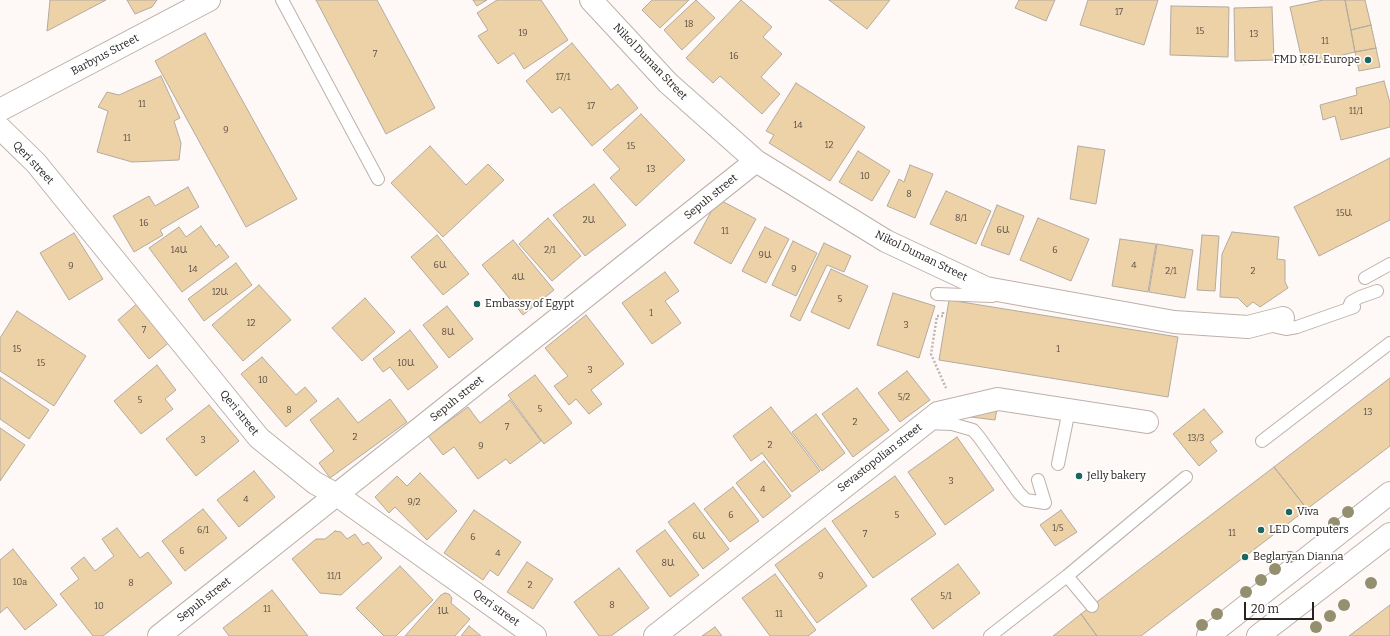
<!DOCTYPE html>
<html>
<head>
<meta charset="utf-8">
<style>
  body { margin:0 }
  #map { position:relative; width:1390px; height:636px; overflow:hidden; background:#fef9f6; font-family:Bitter,serif }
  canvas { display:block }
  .scale { position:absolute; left:1244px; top:602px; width:70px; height:18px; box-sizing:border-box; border:2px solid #272320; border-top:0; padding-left:5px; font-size:12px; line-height:14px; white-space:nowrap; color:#272320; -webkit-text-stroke:3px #fff; paint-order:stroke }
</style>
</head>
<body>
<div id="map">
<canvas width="1390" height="636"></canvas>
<div class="scale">20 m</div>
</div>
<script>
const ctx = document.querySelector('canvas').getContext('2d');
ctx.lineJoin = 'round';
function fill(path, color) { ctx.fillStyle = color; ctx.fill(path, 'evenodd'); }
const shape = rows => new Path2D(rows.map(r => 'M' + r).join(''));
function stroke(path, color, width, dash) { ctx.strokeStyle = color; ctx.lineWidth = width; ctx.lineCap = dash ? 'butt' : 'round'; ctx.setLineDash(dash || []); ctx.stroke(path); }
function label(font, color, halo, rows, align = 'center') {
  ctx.font = font + ' Bitter,"Noto Sans Armenian",serif'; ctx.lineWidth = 3.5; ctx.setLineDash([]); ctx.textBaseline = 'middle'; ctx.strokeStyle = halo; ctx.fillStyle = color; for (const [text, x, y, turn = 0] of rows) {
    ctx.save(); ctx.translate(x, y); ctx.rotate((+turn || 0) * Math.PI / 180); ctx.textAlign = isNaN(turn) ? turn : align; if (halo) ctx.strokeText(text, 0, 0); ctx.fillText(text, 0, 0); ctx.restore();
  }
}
const building = shape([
  [50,0,106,0,47,31,50,0],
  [127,0,157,0,152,7,135,14,127,0],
  [316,0,377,0,435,108,386,134,316,0],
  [473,0,487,0,477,6,473,0],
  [497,0,541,0,568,40,524,69,514,53,498,64,478,36,488,30,477,13,497,0],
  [652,0,689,0,660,28,642,10,652,0],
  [696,0,715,18,682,50,664,30,696,0],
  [741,0,772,27,763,37,782,54,761,77,780,94,762,114,720,76,713,83,686,58,741,0],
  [829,0,890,0,867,29,829,0],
  [1019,0,1055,0,1046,21,1015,8,1019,0],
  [1088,0,1158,0,1144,45,1080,25,1088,0],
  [1323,0,1345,0,1355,52,1303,65,1290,7,1323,0],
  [1345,0,1365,0,1371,25,1351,30,1345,0],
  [1171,6,1229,7,1228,57,1170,55,1171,6],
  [1272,7,1274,60,1235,61,1234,8,1272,7],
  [1371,25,1376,48,1355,52,1351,30,1371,25],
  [205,33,297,199,246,227,155,61,205,33],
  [572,43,611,90,618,84,638,108,592,146,560,107,552,113,526,81,572,43],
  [1376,48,1380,67,1359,71,1355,52,1376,48],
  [161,76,180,118,174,121,181,143,179,160,132,162,97,152,108,111,98,107,107,92,119,95,161,76],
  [1384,81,1390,103,1390,127,1341,140,1335,116,1323,120,1320,105,1357,95,1356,88,1384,81],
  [796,83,865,127,830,181,769,143,774,135,766,131,796,83],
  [641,114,685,160,636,206,610,178,620,169,603,150,641,114],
  [430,146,466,185,488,164,504,180,443,237,391,183,430,146],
  [1078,146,1105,150,1096,204,1070,199,1078,146],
  [858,151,890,171,872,201,839,182,858,151],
  [1390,158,1390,220,1319,256,1294,207,1390,158],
  [910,165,933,174,915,218,887,206,899,179,904,182,910,165],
  [594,184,626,225,585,256,553,215,594,184],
  [188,187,199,207,160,230,163,235,134,252,113,216,149,196,155,206,188,187],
  [946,191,991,211,976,244,930,224,946,191],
  [718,199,756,219,731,264,694,243,718,199],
  [997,205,1024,216,1009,255,981,245,997,205],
  [548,218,581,256,552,281,519,244,548,218],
  [1038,218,1089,239,1071,281,1020,260,1038,218],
  [201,226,216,247,219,244,229,257,182,292,149,248,179,227,186,237,201,226],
  [765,227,789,239,766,283,742,271,765,227],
  [1232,232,1279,237,1277,259,1285,260,1285,282,1288,288,1260,307,1253,302,1247,307,1238,298,1220,297,1222,254,1232,232],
  [74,233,103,279,69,300,40,253,74,233],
  [437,235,469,274,443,295,411,257,437,235],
  [1202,235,1219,236,1215,291,1197,290,1202,235],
  [1120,239,1156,244,1148,292,1112,286,1120,239],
  [513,240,554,290,523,315,482,265,513,240],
  [793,241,817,253,796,296,772,285,793,241],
  [824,243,851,256,844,272,827,265,800,321,790,316,824,243],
  [1157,244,1193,250,1185,298,1149,292,1157,244],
  [236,263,252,285,204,321,188,299,236,263],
  [831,269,868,286,849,329,811,312,831,269],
  [665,272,679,291,665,301,681,323,652,344,622,303,665,272],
  [259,285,291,320,243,361,212,325,259,285],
  [893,293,935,306,919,358,877,345,893,293],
  [365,298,395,332,362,361,332,328,365,298],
  [949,300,1178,337,1168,397,939,360,949,300],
  [139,302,171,341,149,359,118,320,139,302],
  [447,306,473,339,449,358,423,325,447,306],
  [17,311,86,356,54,406,0,371,0,338,17,311],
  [586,315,624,364,591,390,602,404,589,414,576,399,569,405,554,386,568,376,545,348,586,315],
  [410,330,438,367,408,390,390,367,383,372,373,359,410,330],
  [262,357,296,395,305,387,317,401,286,427,241,374,262,357],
  [157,365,176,390,165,399,173,409,141,434,114,401,157,365],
  [907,371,930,400,900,422,878,393,907,371],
  [535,375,572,423,544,444,508,395,535,375],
  [0,377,49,410,29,439,0,419,0,377],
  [1390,378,1390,446,1307,509,1274,467,1390,378],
  [857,388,889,430,853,457,822,414,857,388],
  [338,398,358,423,390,399,407,422,330,478,319,463,334,451,310,420,338,398],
  [510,400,541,441,510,464,506,459,478,479,454,447,443,455,428,436,468,407,480,423,510,400],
  [209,405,239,441,196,476,166,439,209,405],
  [973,406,997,409,995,420,971,417,973,406],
  [771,407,820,471,792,492,762,453,751,461,733,436,771,407],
  [1204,409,1223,432,1210,442,1217,451,1199,466,1173,434,1204,409],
  [816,414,845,453,822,471,792,432,816,414],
  [0,428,25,445,0,481,0,428],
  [957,437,994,490,945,525,908,472,957,437],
  [764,461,791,496,763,518,736,483,764,461],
  [1274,467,1307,509,1141,636,1097,636,1081,614,1274,467],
  [254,471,275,497,239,527,217,500,254,471],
  [420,473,457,511,427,540,395,507,389,513,375,497,397,476,407,486,420,473],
  [895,476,936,534,873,578,832,521,895,476],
  [733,487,759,521,730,542,704,509,733,487],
  [694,503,729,549,703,569,668,522,694,503],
  [203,509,227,538,185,571,162,541,203,509],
  [474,510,521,542,498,576,490,570,483,580,444,553,474,510],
  [1061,510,1077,532,1055,546,1040,525,1061,510],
  [117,528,140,558,148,552,172,583,103,636,93,636,60,594,79,579,71,568,84,557,95,571,114,556,102,539,117,528],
  [825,528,867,586,817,623,775,565,825,528],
  [665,530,699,575,670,597,636,551,665,530],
  [335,531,341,532,347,539,355,534,363,545,368,542,382,558,341,595,320,593,292,559,316,539,325,539,335,531],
  [13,549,57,605,25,630,7,607,0,613,0,560,13,549],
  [527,562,553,579,533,609,507,592,527,562],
  [958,564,980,593,933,629,911,599,958,564],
  [400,566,433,600,396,636,384,636,356,608,400,566],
  [619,568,649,608,611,636,599,636,574,602,619,568],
  [775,574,816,630,808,636,770,636,742,598,775,574],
  [272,590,308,636,229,636,223,628,272,590],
  [445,593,449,594,452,598,451,603,470,619,455,636,405,636,441,595,445,593],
  [1390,605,1390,636,1349,636,1390,605],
  [1081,614,1097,636,1053,636,1057,633,1081,614],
  [469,626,481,636,461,636,469,626],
  [715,627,722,636,702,636,715,627]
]);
fill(building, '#edd1a7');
stroke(building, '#b2aba1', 1);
const lane = shape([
  [282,0,378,179],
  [1365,278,1390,264],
  [937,294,992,296],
  [1348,309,1351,302,1360,297,1377,291],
  [1268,325,1286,329,1297,327,1354,307],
  [926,423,952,424,973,430,979,437,1019,493,1026,500,1045,503,1038,480],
  [1262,441,1390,343],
  [1058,464,1069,410],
  [1067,576,1092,606],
  [990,636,1067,576,1186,477]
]);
const street = shape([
  [591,0,668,83,756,161,886,241,986,288,1174,322,1248,327,1283,318],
  [0,110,209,0],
  [0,128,36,163,259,438,315,483,337,495,535,636],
  [159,636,756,161],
  [655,636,938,413,998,399,1147,422]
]);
const primary = shape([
  [1208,636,1390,493],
  [1258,636,1390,534]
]);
stroke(lane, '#bdb1aa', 14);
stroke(street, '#bdb1aa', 24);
stroke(primary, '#bdb1aa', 24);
stroke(shape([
  [943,312,943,316,937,316,931,354,946,388]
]), '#bbb6b3', 2.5, [2, 2]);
stroke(lane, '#fff', 12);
stroke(street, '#fff', 22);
stroke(primary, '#fff', 22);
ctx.fillStyle = '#94906f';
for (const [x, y] of [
  [1348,512],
  [1334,523],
  [1290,557],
  [1275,569],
  [1261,580],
  [1371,583],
  [1246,592],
  [1344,605],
  [1217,614],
  [1330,616],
  [1202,625],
  [1316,627]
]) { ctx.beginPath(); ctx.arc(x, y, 6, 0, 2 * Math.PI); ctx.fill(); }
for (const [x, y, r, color] of [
  [1368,60,4,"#1b6660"],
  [477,304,4,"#1b6660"],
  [1079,476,4,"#1b6660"],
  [1289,512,4,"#1b6660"],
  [1261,530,4,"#1b6660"],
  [1245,557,4,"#1b6660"]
]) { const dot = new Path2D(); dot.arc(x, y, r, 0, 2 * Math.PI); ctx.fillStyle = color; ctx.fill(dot); stroke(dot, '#fff', 1.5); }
label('9px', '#584e42', null, [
  ["17",1119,12],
  ["18",689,24],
  ["15",1200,31],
  ["19",523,33],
  ["13",1254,34],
  ["11",1325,41],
  ["7",375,54],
  ["16",734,56],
  ["17/1",563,77],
  ["11",142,104],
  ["17",591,106],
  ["11/1",1356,111],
  ["14",798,125],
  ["9",226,130],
  ["11",127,138],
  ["12",829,145],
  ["15",631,146],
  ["13",651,169],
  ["10",865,176],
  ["8",909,194],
  ["15Ա",1344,213],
  ["8/1",961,218],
  ["2Ա",589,220],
  ["16",144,223],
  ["6Ա",1003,230],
  ["11",725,231],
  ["14Ա",179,250],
  ["2/1",550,250],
  ["6",1055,250],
  ["9Ա",765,255],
  ["6Ա",440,265],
  ["4",1134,265],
  ["9",71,266],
  ["14",193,269],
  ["9",794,269],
  ["2/1",1171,271],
  ["2",1253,271],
  ["4Ա",518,277],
  ["12Ա",220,292],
  ["5",840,299],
  ["1",651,313],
  ["12",251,323],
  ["3",906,325],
  ["7",144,330],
  ["8Ա",448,332],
  ["15",17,349],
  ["1",1058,349],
  ["15",41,363],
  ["10Ա",406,363],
  ["3",590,370],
  ["10",263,380],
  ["5/2",904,397],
  ["5",140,400],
  ["5",540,409],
  ["8",289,410],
  ["13",1368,412],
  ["2",855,422],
  ["7",507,427],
  ["2",355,437],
  ["13/3",1196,438],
  ["3",203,440],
  ["2",770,445],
  ["9",481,446],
  ["3",951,481],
  ["4",763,489],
  ["4",246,499],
  ["9/2",414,502],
  ["6",731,515],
  ["5",897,515],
  ["1/5",1058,528],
  ["6/1",203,530],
  ["11",1232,533],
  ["7",865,534],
  ["6Ա",699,536],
  ["6",473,537],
  ["6",182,551],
  ["4",498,553],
  ["8Ա",668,563],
  ["11/1",334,576],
  ["9",821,576],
  ["10a",20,582],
  ["8",131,583],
  ["2",530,585],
  ["5/1",946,596],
  ["8",612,605],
  ["10",99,606],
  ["11",267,609],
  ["1Ա",443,611],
  ["11",779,614]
]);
label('11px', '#272320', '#fff', [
  ["Barbyus Street",105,55,-28],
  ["Nikol Duman Street",650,62,46],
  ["Qeri street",33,163,47],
  ["Sepuh street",711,197,-39],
  ["Nikol Duman Street",921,256,26],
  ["Sepuh street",457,399,-39],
  ["Qeri street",239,413,51],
  ["Sevastopolian street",880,458,-38],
  ["Sepuh street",204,600,-38],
  ["Qeri street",496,608,36]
]);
label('11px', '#272320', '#fff', [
  ["FMD K&L Europe",1360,60,"right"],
  ["Embassy of Egypt",485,304],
  ["Jelly bakery",1087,476],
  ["Viva",1297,512],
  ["LED Computers",1269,530],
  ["Beglaryan Dianna",1253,557]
], 'left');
</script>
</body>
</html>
